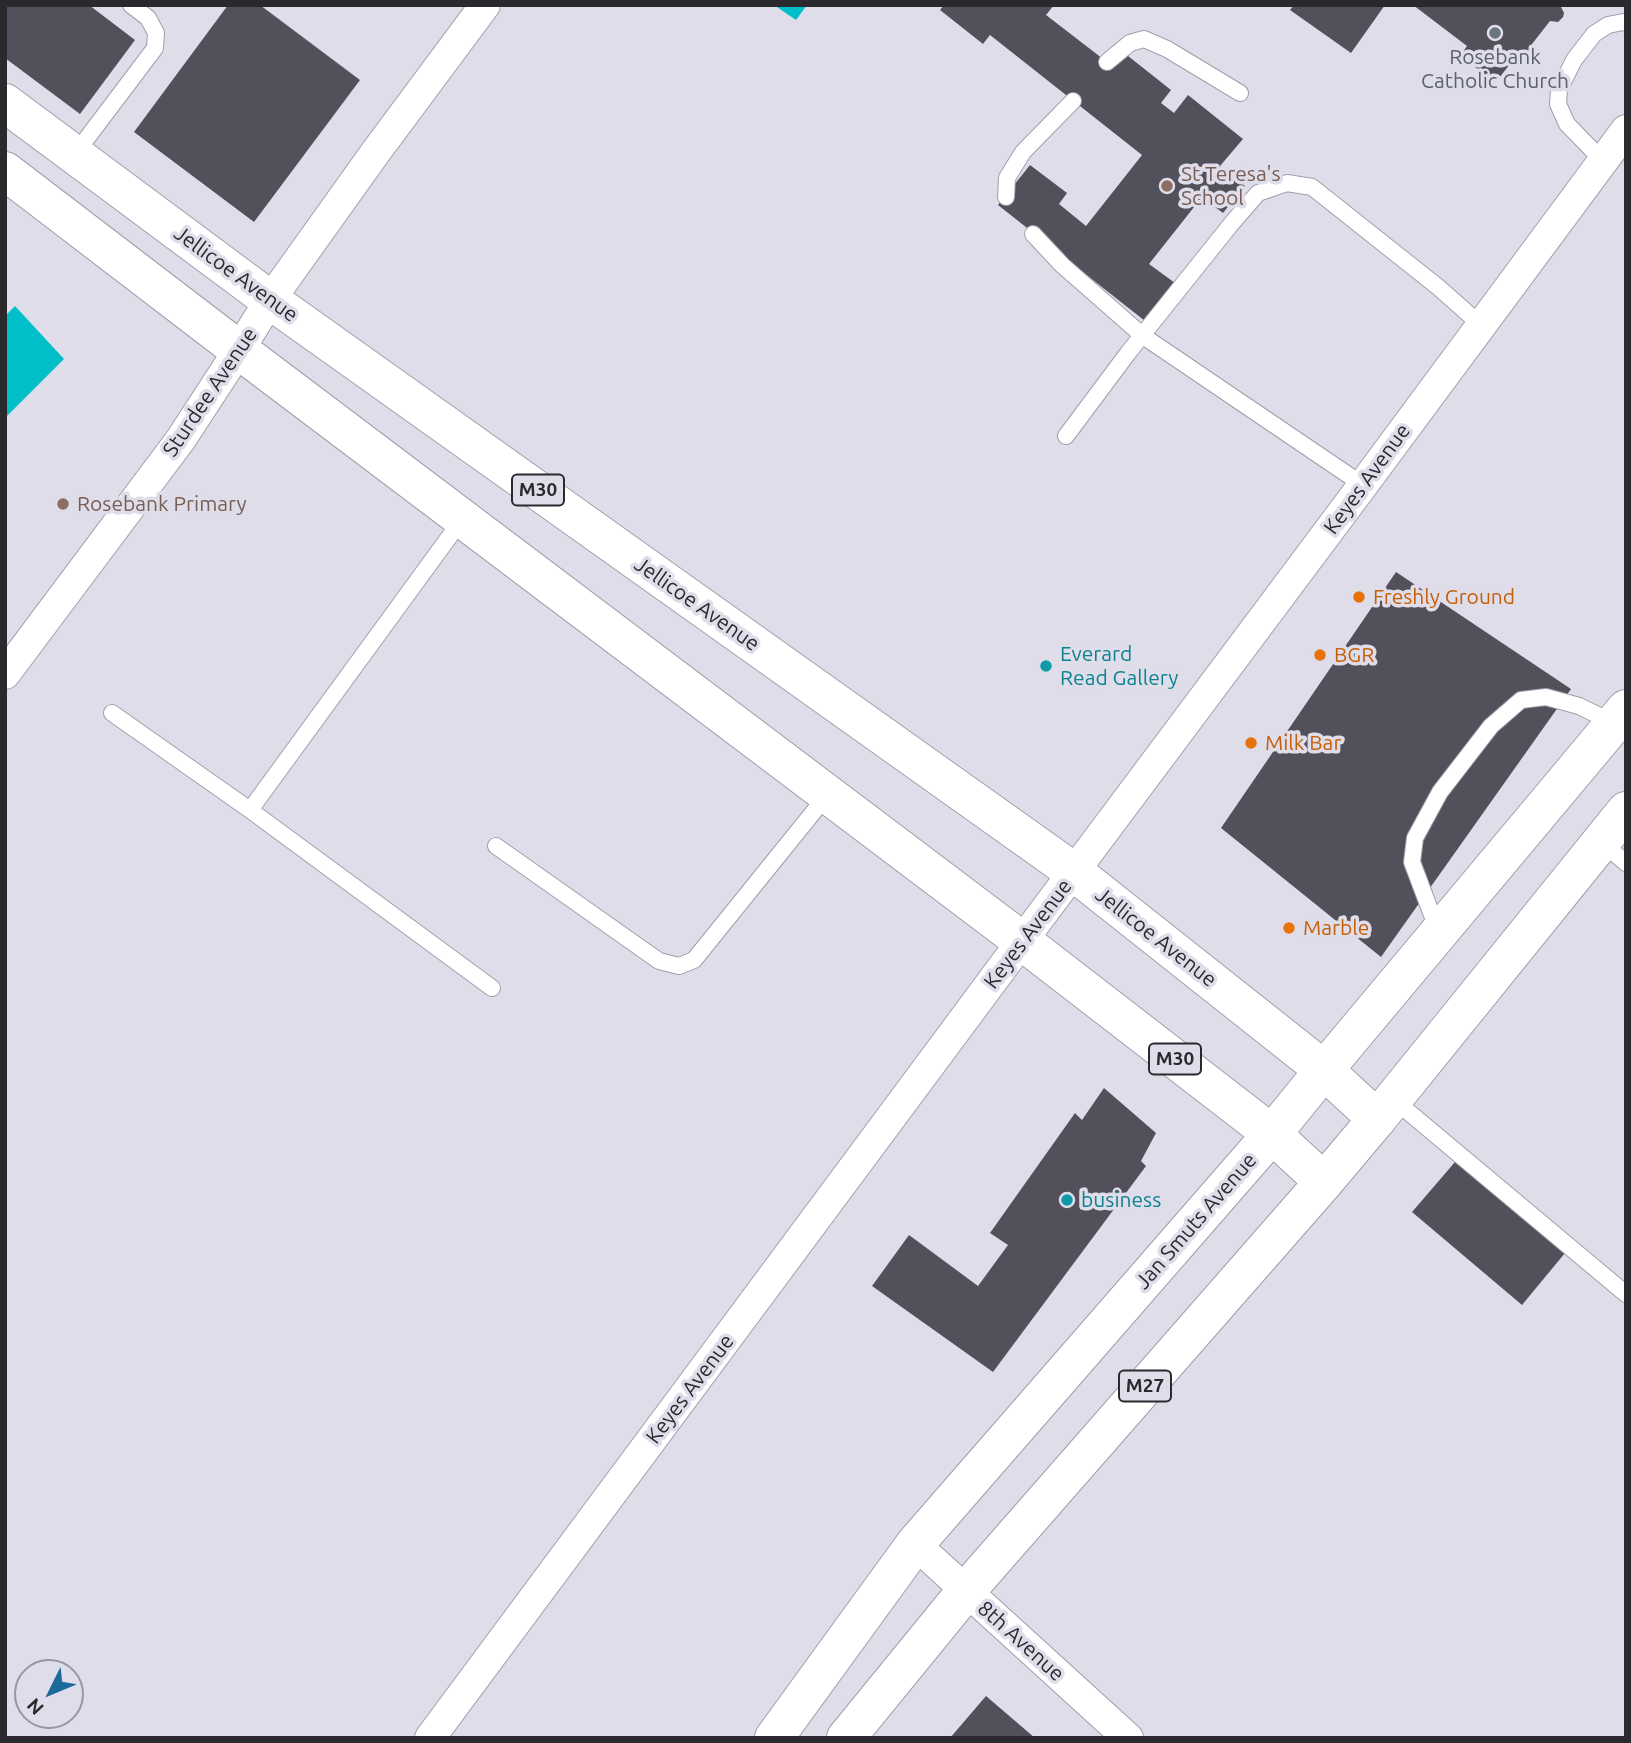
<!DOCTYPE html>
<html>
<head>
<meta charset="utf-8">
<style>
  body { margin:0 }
  #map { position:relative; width:1631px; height:1743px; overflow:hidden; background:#dfddea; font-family:Ubuntu,sans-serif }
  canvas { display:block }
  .frame { position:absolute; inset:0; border:7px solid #2a292e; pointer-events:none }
  .north { position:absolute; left:14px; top:1659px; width:70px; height:70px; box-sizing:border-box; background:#dfddea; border:2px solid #97959f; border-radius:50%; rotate:227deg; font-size:19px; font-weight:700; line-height:28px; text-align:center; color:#2a292e }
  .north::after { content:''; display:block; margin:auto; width:24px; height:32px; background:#1c6a9c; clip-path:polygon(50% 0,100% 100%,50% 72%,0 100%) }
</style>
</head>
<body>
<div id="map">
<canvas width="1631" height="1743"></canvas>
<div class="frame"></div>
<div class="north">N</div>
</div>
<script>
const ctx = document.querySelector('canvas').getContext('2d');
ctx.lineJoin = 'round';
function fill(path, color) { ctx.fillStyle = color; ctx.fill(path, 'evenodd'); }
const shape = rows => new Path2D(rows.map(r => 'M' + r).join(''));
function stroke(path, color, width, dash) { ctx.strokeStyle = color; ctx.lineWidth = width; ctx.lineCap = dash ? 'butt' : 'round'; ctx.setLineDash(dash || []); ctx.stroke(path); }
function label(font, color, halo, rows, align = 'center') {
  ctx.font = font + ' Ubuntu,sans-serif'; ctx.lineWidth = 7; ctx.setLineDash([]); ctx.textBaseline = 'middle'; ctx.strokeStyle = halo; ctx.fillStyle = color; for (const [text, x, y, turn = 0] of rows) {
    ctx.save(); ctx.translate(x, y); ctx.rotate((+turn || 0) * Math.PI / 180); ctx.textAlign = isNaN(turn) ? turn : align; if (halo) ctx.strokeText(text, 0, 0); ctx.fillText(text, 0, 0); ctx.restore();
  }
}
fill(shape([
  [774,5,807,5,796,20],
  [15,306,64,359,5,418,5,316]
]), '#00bfc9');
fill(shape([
  [5,5,89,5,135,40,80,114,5,58],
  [228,5,260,5,360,80,254,222,134,132],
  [944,5,1054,5,1046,15,1107,62,1123,52,1171,90,1161,103,1174,113,1188,95,1243,139,1220,166,1245,186,1223,213,1202,197,1149,264,1175,283,1145,321,998,205,1030,165,1067,193,1059,204,1086,226,1142,155,990,35,983,44,940,10],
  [1294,5,1385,5,1351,53,1290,10],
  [1413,5,1560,5,1564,13,1563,17,1558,22,1550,21,1532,44,1535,48,1536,53,1533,57,1525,60,1517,55,1496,82,1460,56,1467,46],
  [1396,572,1571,689,1381,957,1221,828],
  [1104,1088,1156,1133,1141,1161,1146,1166,993,1372,872,1286,909,1235,978,1286,1008,1245,990,1233,1075,1113,1082,1120],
  [1455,1162,1565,1253,1522,1305,1412,1212],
  [986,1696,1035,1738,950,1738]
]), '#51505b');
const lane = shape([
  [1107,62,1130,43,1144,39,1167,49,1240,93],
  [75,154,155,48,156,33,148,18,131,5],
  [1603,161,1567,124,1558,104,1559,90,1574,60,1594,34,1608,25,1623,22,1626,23],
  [1006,197,1007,178,1023,152,1073,101],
  [1033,234,1062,265,1143,336,1363,485],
  [1066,436,1128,353,1232,223,1258,193,1287,183,1312,187,1438,287,1481,325],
  [112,713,250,810,492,988],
  [250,810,463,518],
  [1601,842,1626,863],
  [496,846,659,961,679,966,694,960,828,794],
  [1438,931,1412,862,1415,838,1440,792,1491,726,1521,700,1546,697,1579,706,1614,723],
  [1393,1099,1626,1294]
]);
const street = shape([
  [5,674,181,439,239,350,270,300,375,153,485,5],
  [915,1544,1128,1738],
  [430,1738,1022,941,1363,485,1626,130]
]);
const secondary = shape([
  [1324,1070,1626,709],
  [1377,1119,1626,811]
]);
const primary = shape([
  [5,103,270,300,1074,872,1324,1070,1377,1119,1324,1182,966,1591,846,1738],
  [5,171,239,350,1022,941,1272,1134,1324,1182],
  [774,1738,915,1544,1272,1134,1324,1070]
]);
stroke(lane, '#a09eab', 18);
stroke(street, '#a09eab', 32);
stroke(secondary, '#a09eab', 40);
stroke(primary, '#a09eab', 40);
stroke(lane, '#fff', 16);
stroke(street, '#fff', 30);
stroke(secondary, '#fff', 38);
stroke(primary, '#fff', 38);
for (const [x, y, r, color] of [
  [1495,33,7,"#6b7280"],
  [1167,186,7,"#8d6e63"],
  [63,504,7,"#8d6e63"],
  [1359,597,7,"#e8710a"],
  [1320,655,7,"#e8710a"],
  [1046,666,7,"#0f9aa8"],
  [1251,743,7,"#e8710a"],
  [1289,928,7,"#e8710a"],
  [1067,1200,7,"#0f9aa8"]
]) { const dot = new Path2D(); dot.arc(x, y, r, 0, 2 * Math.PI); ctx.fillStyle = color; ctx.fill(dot); stroke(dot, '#dfddea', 2.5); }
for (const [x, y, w] of [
  [538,490,52],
  [1175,1059,52],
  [1145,1386,52]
]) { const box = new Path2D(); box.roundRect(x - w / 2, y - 15.5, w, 31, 5); ctx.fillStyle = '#dfddea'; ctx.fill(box); stroke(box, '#2a292e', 2); }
label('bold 19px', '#2a292e', null, [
  ["M30",538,490],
  ["M30",1175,1059],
  ["M27",1145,1386]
]);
label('21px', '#5b616d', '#dfddea', [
  ["Rosebank",1495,57],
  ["Catholic Church",1495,81]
]);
label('21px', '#785e54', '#dfddea', [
  ["St Teresa's",1181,174],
  ["School",1181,198],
  ["Rosebank Primary",77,504]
], 'left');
label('21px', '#2a292e', '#dfddea', [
  ["Jellicoe Avenue",236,274,36],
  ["Sturdee Avenue",210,392,-56],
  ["Keyes Avenue",1367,479,-54],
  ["Jellicoe Avenue",697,604,35],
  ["Keyes Avenue",1028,934,-53],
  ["Jellicoe Avenue",1156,937,38],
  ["Jan Smuts Avenue",1196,1221,-49],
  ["Keyes Avenue",690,1389,-53],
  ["8th Avenue",1021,1641,42]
]);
label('21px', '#c56008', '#dfddea', [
  ["Freshly Ground",1373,597],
  ["BGR",1334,655],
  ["Milk Bar",1265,743],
  ["Marble",1303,928]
], 'left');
label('21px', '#0d838f', '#dfddea', [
  ["Everard",1060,654],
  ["Read Gallery",1060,678],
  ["business",1081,1200]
], 'left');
</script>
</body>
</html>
